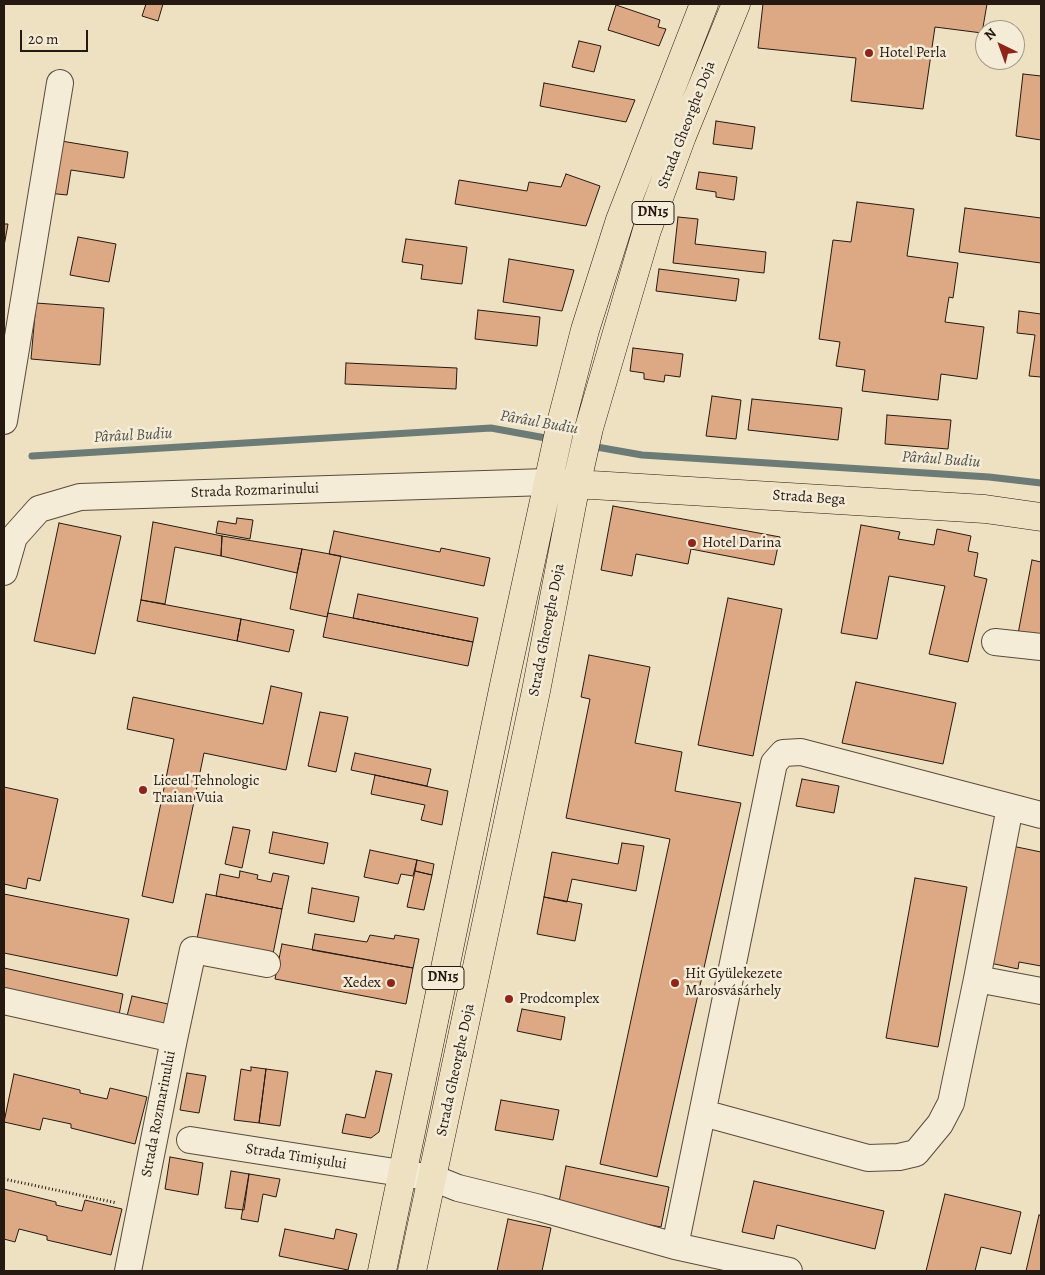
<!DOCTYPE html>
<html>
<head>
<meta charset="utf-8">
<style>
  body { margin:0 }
  #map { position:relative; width:1045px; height:1275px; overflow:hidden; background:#eee1c2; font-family:Alegreya,serif }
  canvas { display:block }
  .frame { position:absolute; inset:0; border:5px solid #261911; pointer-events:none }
  .north { position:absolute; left:975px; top:20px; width:50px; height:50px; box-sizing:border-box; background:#f4ecd7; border:1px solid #a29888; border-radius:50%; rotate:318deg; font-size:14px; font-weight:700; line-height:20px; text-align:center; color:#261911 }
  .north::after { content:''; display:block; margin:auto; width:18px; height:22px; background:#8f2418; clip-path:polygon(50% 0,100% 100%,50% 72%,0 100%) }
  .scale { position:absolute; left:20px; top:30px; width:68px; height:22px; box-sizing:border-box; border:2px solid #261911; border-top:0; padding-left:6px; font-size:15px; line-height:18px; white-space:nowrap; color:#261911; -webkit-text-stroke:4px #f4ecd7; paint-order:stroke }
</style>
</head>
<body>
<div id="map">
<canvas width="1045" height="1275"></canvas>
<div class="frame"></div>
<div class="north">N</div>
<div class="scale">20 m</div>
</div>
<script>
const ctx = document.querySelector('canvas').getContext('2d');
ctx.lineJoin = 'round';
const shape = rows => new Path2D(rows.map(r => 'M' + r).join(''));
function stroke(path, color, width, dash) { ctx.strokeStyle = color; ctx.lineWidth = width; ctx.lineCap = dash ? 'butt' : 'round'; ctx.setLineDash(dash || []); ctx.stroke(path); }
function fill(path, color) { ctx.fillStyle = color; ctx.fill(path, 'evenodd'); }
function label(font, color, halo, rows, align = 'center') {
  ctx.font = font + ' Alegreya,serif'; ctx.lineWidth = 5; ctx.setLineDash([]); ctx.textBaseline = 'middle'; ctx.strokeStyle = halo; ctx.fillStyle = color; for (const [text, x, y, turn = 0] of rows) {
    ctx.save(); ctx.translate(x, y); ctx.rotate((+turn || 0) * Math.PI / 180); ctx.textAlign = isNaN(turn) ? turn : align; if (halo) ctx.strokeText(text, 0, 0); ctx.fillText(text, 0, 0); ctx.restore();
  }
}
stroke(shape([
  [591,446,642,455,989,477,1041,483],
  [32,456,491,428,551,439]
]), '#6c7b75', 7);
const building = shape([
  [146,4,163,4,158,21,142,16,146,4],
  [763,4,987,4,982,33,935,27,923,109,851,101,856,58,758,48,763,4],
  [616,5,660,20,658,27,666,29,659,46,608,30,616,5],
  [579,41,601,46,594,72,572,67,579,41],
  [1023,74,1041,76,1041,140,1016,136,1023,74],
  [544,83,635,100,626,122,540,106,544,83],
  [716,121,755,127,752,149,713,144,716,121],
  [55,140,128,152,124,178,71,170,67,195,48,193,55,140],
  [699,172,737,177,734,200,716,197,716,192,696,189,699,172],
  [566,174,600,186,586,226,455,204,459,180,527,191,529,182,561,187,566,174],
  [857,202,914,209,907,256,958,263,953,298,949,297,945,322,984,327,977,379,941,374,938,400,862,391,865,370,836,366,840,342,819,339,833,240,851,242,857,202],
  [965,208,1041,218,1041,263,959,252,965,208],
  [678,217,698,219,695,244,766,252,764,273,673,263,678,217],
  [4,224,8,224,4,246,4,224],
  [78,237,116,244,109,282,70,275,78,237],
  [406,239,467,247,462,284,421,279,423,265,402,262,406,239],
  [509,259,574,270,562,311,503,302,509,259],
  [659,269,739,279,736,301,656,291,659,269],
  [36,303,104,308,100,365,31,359,36,303],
  [478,310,540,317,537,346,475,339,478,310],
  [1019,311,1041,314,1041,377,1029,376,1035,335,1017,333,1019,311],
  [633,348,683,354,680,377,665,375,664,382,644,379,644,373,630,371,633,348],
  [346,363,457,368,456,389,345,384,346,363],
  [712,396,741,400,736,439,706,436,712,396],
  [752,399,842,408,838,440,748,430,752,399],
  [887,415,951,420,948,449,885,444,887,415],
  [613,506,780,537,774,565,691,549,688,564,636,554,632,576,601,570,613,506],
  [237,518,253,520,250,539,216,533,218,521,236,524,237,518],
  [153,522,222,536,221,556,175,547,165,604,141,600,153,522],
  [59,523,121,536,95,654,34,641,59,523],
  [861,525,900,532,898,539,934,545,937,529,971,536,968,551,978,553,974,576,987,579,968,662,929,654,945,586,889,576,877,639,841,633,861,525],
  [334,531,440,552,441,548,490,558,484,586,329,554,334,531],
  [222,536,302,549,297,573,221,556,222,536],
  [302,549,341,556,327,617,290,609,302,549],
  [1032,560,1041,562,1041,638,1018,634,1032,560],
  [358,594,478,618,473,642,353,618,358,594],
  [728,598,782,609,753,756,698,745,728,598],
  [141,600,241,619,237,641,137,621,141,600],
  [328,613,473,642,468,666,323,637,328,613],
  [241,619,294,630,289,652,237,641,241,619],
  [589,655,650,667,635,743,682,752,675,791,741,803,657,1177,600,1164,670,839,566,818,590,699,581,697,589,655],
  [856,682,956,703,943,764,842,743,856,682],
  [271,686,302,693,286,770,204,753,173,903,142,896,174,739,127,729,133,697,263,724,271,686],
  [320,712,348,717,336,772,308,766,320,712],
  [355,753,431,769,427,786,351,770,355,753],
  [375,775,448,791,442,825,421,820,425,805,371,794,375,775],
  [802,779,839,786,834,813,796,806,802,779],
  [4,787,58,799,40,881,28,878,26,889,4,884,4,787],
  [233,827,250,830,242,868,225,864,233,827],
  [273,832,328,843,324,864,269,853,273,832],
  [622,843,644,846,636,891,572,879,567,902,544,897,552,852,618,864,622,843],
  [1012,846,1041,852,1041,966,1019,962,1018,969,990,963,1012,846],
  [370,850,417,860,413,876,401,874,398,884,364,877,370,850],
  [417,860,434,864,432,875,415,871,417,860],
  [240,871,258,875,257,879,271,882,273,873,289,876,282,909,216,896,220,874,239,878,240,871],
  [415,871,432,875,424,910,407,907,415,871],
  [915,878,967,887,938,1047,886,1038,915,878],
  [312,888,359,897,354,922,308,913,312,888],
  [4,894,129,919,117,976,4,953,4,894],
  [206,894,282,909,273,954,197,939,206,894],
  [544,897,582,904,575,941,537,934,544,897],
  [315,934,367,942,370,935,394,939,395,935,419,939,413,968,312,950,315,934],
  [282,944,413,968,406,1004,275,979,282,944],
  [4,968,123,994,119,1015,4,990,4,968],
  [132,996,168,1004,164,1024,127,1016,132,996],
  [522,1009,565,1017,561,1040,517,1031,522,1009],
  [251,1067,266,1069,259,1123,234,1120,241,1069,251,1071,251,1067],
  [266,1069,288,1072,280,1126,259,1123,266,1069],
  [376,1071,392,1074,379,1132,371,1138,342,1133,346,1114,365,1118,376,1071],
  [187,1073,206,1076,199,1113,180,1110,187,1073],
  [14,1074,80,1090,80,1093,107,1099,110,1088,147,1097,135,1144,71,1128,71,1124,43,1118,40,1130,4,1122,14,1074],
  [501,1100,559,1110,553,1140,495,1130,501,1100],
  [170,1157,203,1163,198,1195,165,1189,170,1157],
  [566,1166,669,1187,661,1227,558,1207,566,1166],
  [231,1171,249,1174,244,1210,225,1208,231,1171],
  [249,1174,280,1179,276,1197,263,1194,258,1222,241,1219,249,1174],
  [754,1181,884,1211,875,1249,777,1225,774,1239,742,1232,754,1181],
  [4,1189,56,1202,56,1205,82,1211,85,1200,122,1209,111,1255,47,1240,47,1236,19,1229,15,1242,4,1239,4,1189],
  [945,1194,1021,1212,1011,1254,981,1247,975,1271,926,1271,945,1194],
  [1039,1215,1041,1216,1041,1271,1026,1271,1039,1215],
  [508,1219,551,1228,542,1271,497,1271,508,1219],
  [285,1229,334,1239,336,1229,357,1234,348,1270,279,1256,285,1229]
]);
fill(building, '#dda985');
stroke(building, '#261911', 1);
const minor = shape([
  [4,421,60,83],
  [4,572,14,537,39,509,80,497,547,482],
  [995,642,1041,647],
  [1010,807,977,979,1041,991],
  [4,1001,174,1039,128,1271],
  [174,1039,193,950,267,964],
  [703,1113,868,1158,899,1157,916,1153,940,1124,951,1103,977,979],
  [190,1140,433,1178,458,1188,540,1208,675,1246,789,1271],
  [675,1246,774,763,783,753,801,752,1041,815]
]);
const major = shape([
  [559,483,985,509,1041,517],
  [382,1271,504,685,561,423,585,330,620,220,704,4],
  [412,1271,536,691,573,499,589,428,647,230,682,136,736,4]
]);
stroke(minor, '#584b3d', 28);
stroke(major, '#261911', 29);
stroke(shape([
  [4,1179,117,1203]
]), '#261911', 3, [1, 2.5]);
stroke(minor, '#f4ecd7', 26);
stroke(major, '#eee1c2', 28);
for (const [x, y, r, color] of [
  [869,53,5,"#8f2418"],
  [692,543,5,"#8f2418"],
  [143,790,5,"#8f2418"],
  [391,983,5,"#8f2418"],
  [675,983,5,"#8f2418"],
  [509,999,5,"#8f2418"]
]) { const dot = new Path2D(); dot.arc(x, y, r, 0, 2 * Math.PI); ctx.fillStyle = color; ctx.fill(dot); stroke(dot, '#f4ecd7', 2); }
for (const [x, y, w] of [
  [653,213,42],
  [443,978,42]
]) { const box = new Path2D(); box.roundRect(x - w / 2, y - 11.5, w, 23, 4); ctx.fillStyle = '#f4ecd7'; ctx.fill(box); stroke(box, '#261911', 1); }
label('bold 14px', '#261911', null, [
  ["DN15",653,213],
  ["DN15",443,978]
]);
label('15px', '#261911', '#f4ecd7', [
  ["Hotel Perla",879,53],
  ["Hotel Darina",702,543],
  ["Liceul Tehnologic",153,781],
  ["Traian Vuia",153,798],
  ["Hit Gyülekezete",685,974],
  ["Marosvásárhely",685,991],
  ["Xedex",381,983,"right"],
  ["Prodcomplex",519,999]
], 'left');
label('15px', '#261911', '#f4ecd7', [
  ["Strada Gheorghe Doja",687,125,-69],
  ["Strada Rozmarinului",255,491,-2],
  ["Strada Bega",809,498,4],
  ["Strada Gheorghe Doja",547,630,-79],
  ["Strada Gheorghe Doja",456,1070,-78],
  ["Strada Rozmarinului",159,1114,-79],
  ["Strada Timișului",296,1157,9]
]);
label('italic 16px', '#4f524b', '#f4ecd7', [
  ["Pârâul Budiu",539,423,10],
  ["Pârâul Budiu",133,436,-3],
  ["Pârâul Budiu",941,460,4]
]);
</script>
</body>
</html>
